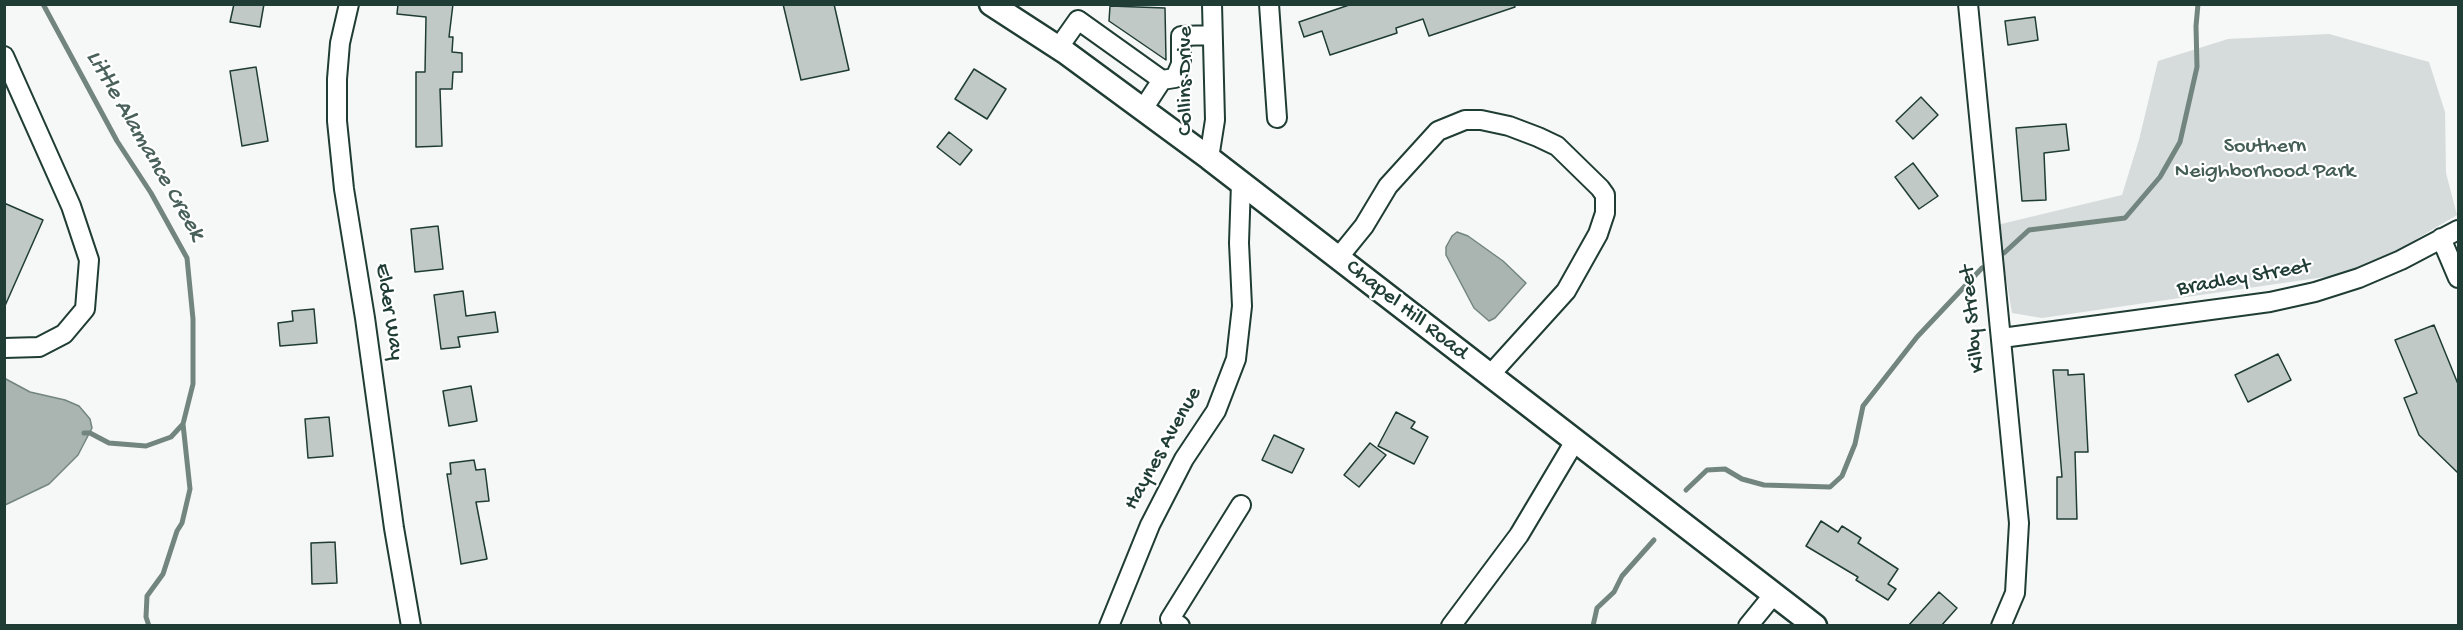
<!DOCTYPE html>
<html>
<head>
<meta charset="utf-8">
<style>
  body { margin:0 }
  #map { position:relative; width:2463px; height:630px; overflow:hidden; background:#f6f7f7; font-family:"Gochi Hand",sans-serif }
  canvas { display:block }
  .frame { position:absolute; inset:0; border:6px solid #1f3d34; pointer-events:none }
</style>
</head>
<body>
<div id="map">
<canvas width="2463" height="630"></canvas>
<div class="frame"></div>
</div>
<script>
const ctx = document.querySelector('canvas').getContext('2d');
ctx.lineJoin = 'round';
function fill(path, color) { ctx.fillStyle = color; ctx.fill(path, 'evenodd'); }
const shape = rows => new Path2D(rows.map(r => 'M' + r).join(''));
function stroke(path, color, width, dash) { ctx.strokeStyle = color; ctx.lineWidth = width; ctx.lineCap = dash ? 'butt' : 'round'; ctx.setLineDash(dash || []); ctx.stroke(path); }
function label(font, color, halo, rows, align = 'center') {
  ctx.font = font + ' "Gochi Hand",sans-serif'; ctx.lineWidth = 4.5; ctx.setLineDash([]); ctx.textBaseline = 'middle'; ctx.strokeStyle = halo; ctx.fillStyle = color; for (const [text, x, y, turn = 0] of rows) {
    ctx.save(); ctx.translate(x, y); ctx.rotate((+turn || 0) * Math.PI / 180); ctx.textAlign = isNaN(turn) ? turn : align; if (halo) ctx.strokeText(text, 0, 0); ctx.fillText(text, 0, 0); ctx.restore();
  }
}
fill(shape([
  [2329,34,2429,62,2445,112,2446,173,2457,215,2398,250,2345,274,2042,318,2012,313,1997,225,2122,195,2139,140,2158,61,2228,39]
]), '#d6dcdb');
const water = shape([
  [1457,232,1468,236,1503,261,1526,283,1495,318,1489,321,1474,308,1446,255,1446,247,1452,236,1457,232],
  [4,378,30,392,65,400,79,406,90,419,92,428,78,455,49,484,5,505,4,378]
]);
fill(water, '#aab5b1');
stroke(water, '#72857f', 1.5);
stroke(shape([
  [43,4,117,141,151,193,187,258,193,319,193,384,183,424,190,489,182,523,177,531,163,574,147,596,146,617,149,626],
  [2004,253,2029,230,2125,218,2160,177,2180,142,2197,67,2196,26,2198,4],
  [84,433,90,433,109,443,146,446,171,437,183,424],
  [1686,490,1707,470,1725,469,1742,479,1764,485,1830,487,1842,476,1855,444,1863,406,1917,337,1982,268],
  [1593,626,1597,608,1614,592,1622,576,1654,540]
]), '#72857f', 5);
const building = shape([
  [234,4,264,4,260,27,230,22,234,4],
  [398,4,453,4,449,37,453,37,452,52,462,53,462,72,453,72,452,89,440,89,442,146,416,147,416,72,425,72,426,17,397,14,398,4],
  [783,4,834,4,849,70,801,80,783,4],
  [1352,4,1514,4,1515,7,1429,36,1423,19,1396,28,1397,33,1330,55,1322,31,1304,37,1299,22,1352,4],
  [1110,6,1165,8,1166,60,1109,21,1110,6],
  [2035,17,2038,40,2008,45,2005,21,2035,17],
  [256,67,268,141,242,146,230,71,256,67],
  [974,69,1006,89,987,119,955,99,974,69],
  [1921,97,1938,115,1913,139,1896,121,1921,97],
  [2066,124,2069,150,2044,153,2046,200,2022,201,2016,128,2066,124],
  [949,132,972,150,960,165,937,147,949,132],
  [1913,163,1938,196,1919,209,1895,177,1913,163],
  [4,203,43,220,4,308,4,203],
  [438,226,443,269,415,272,411,229,438,226],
  [463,291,466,316,495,312,498,332,458,337,460,347,441,349,434,295,463,291],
  [314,309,317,343,280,346,278,323,293,321,292,311,314,309],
  [2434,325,2458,384,2458,473,2419,435,2404,398,2417,393,2395,340,2434,325],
  [2278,354,2291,380,2248,402,2235,375,2278,354],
  [2053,370,2068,370,2068,375,2084,374,2088,452,2075,452,2077,519,2057,519,2057,477,2062,477,2053,370],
  [471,386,477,421,449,426,443,391,471,386],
  [1396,412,1415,422,1411,428,1428,437,1414,464,1378,446,1396,412],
  [329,417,333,456,308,458,305,419,329,417],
  [1274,435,1304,449,1292,473,1262,460,1274,435],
  [1370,443,1386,455,1359,487,1344,475,1370,443],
  [474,460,476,470,485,469,489,501,476,502,487,559,461,564,447,474,451,474,450,463,474,460],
  [1821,521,1838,532,1842,526,1861,538,1858,543,1898,569,1888,584,1896,589,1888,600,1856,580,1858,577,1806,546,1821,521],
  [335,542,337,583,312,584,311,543,335,542],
  [1939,592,1957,608,1941,626,1908,626,1939,592]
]);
fill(building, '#c0c9c6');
stroke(building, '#1f3d34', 1.5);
const minor = shape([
  [349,4,340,43,337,79,337,121,344,189,365,318,394,528,411,626],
  [1269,4,1277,118],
  [1968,4,2019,523,2015,593,2001,626],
  [1059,47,1078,20,1162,80,1143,109],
  [4,56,71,206,89,260,85,309,64,334,39,347,4,348],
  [1162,80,1175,78,1181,64,1181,36,1212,35],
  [1209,158,1215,120,1212,4],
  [2441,238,2458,278],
  [1338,258,1364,226,1388,186,1438,131,1465,120,1481,120,1509,126,1538,137,1557,146,1600,188,1605,195,1605,213,1598,234,1566,291,1490,375],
  [2002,338,2270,302,2315,292,2359,278,2401,260,2458,230],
  [1109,626,1150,525,1184,459,1216,411,1236,359,1242,306,1239,243,1241,183],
  [1180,626,1170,619,1241,505],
  [1451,626,1519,535,1575,441],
  [1748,626,1774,594]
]);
const major = shape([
  [991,4,1065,52,1209,158,1815,626]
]);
stroke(minor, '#1f3d34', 22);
stroke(major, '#1f3d34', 27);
stroke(minor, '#fff', 18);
stroke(major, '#fff', 22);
label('22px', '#1f3d34', '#fff', [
  ["Collins Drive",1187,81,-90],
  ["Bradley Street",2244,279,-10],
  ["Chapel Hill Road",1406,311,38],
  ["Elder Way",388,312,81],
  ["Kilby Street",1974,319,-96],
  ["Haynes Avenue",1164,449,-61]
]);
label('22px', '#445d55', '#fff', [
  ["Southern",2265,148],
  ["Neighborhood Park",2265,173]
]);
label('italic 24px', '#49615a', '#fff', [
  ["Little Alamance Creek",144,146,60]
]);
</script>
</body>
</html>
